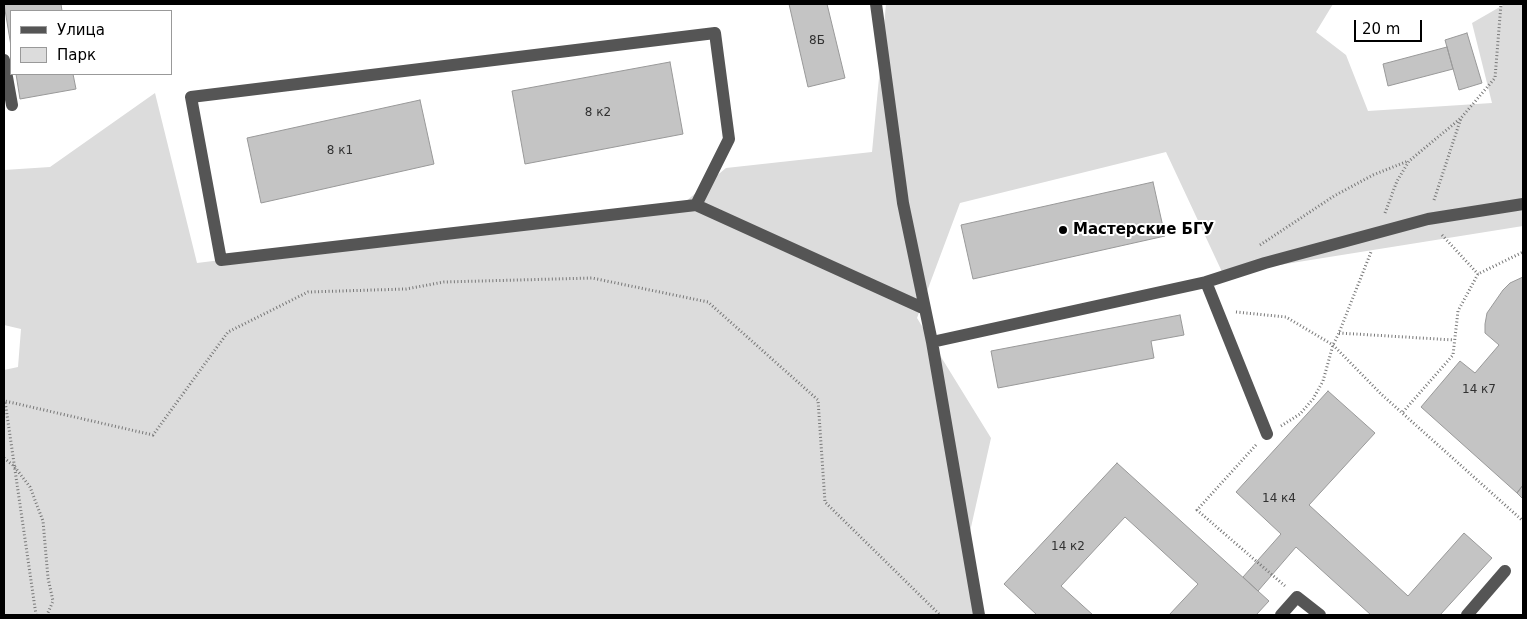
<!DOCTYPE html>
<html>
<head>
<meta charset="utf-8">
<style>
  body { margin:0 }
  #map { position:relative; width:1527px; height:619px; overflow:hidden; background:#fff; font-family:"DejaVu Sans",sans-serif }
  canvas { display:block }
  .frame { position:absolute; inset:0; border:5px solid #000; pointer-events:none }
  .legend { position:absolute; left:10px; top:10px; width:162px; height:65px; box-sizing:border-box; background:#fff; border:1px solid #999; margin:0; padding:6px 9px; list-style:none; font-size:15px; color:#000 }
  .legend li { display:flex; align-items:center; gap:10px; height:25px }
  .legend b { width:25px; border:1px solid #999 }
  .scale { position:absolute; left:1354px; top:20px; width:68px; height:22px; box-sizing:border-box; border:2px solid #000; border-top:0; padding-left:6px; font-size:15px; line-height:18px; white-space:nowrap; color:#000; -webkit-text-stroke:4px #fff; paint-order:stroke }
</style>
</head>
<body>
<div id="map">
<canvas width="1527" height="619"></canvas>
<div class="frame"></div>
<ul class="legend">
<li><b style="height:6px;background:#555"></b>Улица</li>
<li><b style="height:14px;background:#dcdcdc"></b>Парк</li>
</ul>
<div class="scale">20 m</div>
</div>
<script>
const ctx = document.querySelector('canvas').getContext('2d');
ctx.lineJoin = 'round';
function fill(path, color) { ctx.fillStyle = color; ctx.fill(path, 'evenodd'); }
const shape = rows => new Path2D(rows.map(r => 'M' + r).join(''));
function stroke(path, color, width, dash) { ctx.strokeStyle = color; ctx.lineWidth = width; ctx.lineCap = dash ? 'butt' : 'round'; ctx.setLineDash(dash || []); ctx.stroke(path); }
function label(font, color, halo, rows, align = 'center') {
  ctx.font = font + ' "DejaVu Sans",sans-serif'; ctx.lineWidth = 4; ctx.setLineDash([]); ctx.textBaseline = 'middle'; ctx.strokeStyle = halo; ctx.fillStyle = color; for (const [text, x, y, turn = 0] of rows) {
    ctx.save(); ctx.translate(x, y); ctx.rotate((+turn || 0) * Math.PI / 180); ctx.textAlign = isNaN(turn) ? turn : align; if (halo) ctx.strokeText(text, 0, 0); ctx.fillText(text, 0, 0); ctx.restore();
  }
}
fill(shape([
  [886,4,1333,4,1316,32,1346,55,1368,111,1492,103,1472,23,1505,4,1523,4,1523,226,1223,274,1166,152,960,203,917,318,991,438,965,554,978,615,4,615,4,370,18,367,21,329,4,325,4,170,50,167,155,93,197,263,685,202,726,168,872,152]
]), '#dcdcdc');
const building = shape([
  [4,4,61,4,62,11,11,11,11,46,4,4],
  [789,4,827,4,845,78,808,87,789,4],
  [1467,33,1482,83,1459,90,1445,40,1467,33],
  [1447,47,1453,69,1388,86,1383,64,1447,47],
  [670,62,683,134,525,164,512,91,670,62],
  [16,74,73,74,76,89,20,99,16,74],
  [420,100,434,164,261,203,247,138,420,100],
  [1153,182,1165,236,973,279,961,225,1153,182],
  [1523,277,1523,485,1517,493,1421,407,1460,361,1475,373,1499,345,1485,333,1485,324,1487,313,1503,290,1510,283,1523,277],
  [1180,315,1184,335,1151,341,1154,358,998,388,991,351,1180,315],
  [1328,391,1375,433,1309,505,1408,596,1464,533,1492,558,1440,615,1371,615,1296,547,1258,591,1243,577,1281,534,1236,492,1328,391],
  [1117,463,1269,601,1256,615,1169,615,1198,584,1125,517,1061,586,1093,615,1037,615,1004,584,1117,463],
  [1523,485,1523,499,1517,493,1523,485]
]);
fill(building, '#c4c4c4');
stroke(building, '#999', 1);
stroke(shape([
  [1434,200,1461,118],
  [1385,213,1397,181,1409,161,1461,118,1495,78,1501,4],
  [1442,235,1478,274],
  [1260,245,1334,196,1373,175,1408,161],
  [1236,312,1286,317,1333,345,1381,394,1523,521],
  [1339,333,1454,340],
  [1403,412,1453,355,1458,311,1478,274,1523,252],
  [1281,426,1300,414,1313,399,1323,381,1333,345,1339,333,1371,252],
  [1256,445,1197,510,1285,586],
  [4,458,14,466,30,487,43,521,48,578,53,601,47,615],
  [36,615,5,401,153,435,228,332,308,292,406,289,444,282,592,278,708,302,818,400,825,502,940,615]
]), '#777', 3, [1, 2.5]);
stroke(shape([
  [876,4,903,203,932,342,979,615],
  [4,60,12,105],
  [696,205,729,139,715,33,191,97,221,260,696,205,925,309],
  [1206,282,1265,263,1428,219,1523,204],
  [932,342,1206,282,1267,434],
  [1281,615,1297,597,1320,615],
  [1467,615,1505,571]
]), '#555', 12);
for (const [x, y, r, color] of [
  [1063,230,5,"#000"]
]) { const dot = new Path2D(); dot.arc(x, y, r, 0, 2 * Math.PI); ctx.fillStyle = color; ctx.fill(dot); stroke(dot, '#fff', 2); }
label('12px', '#313131', null, [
  ["8Б",817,41],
  ["8 к2",598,113],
  ["8 к1",340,151],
  ["14 к7",1479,390],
  ["14 к4",1279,499],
  ["14 к2",1068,547]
]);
label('bold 15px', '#000', '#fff', [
  ["Мастерские БГУ",1073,230]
], 'left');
</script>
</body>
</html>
